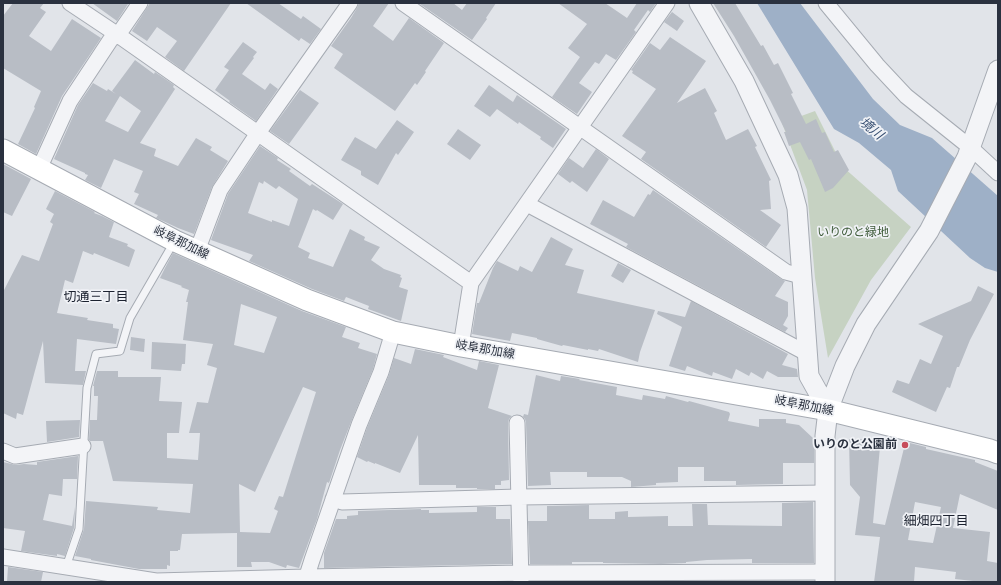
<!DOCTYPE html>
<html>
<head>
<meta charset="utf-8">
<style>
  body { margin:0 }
  #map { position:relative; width:1001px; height:585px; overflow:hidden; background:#e1e4e9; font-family:Signika,sans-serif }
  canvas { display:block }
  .frame { position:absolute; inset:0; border:4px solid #2a313f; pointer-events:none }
</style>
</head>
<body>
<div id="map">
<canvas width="1001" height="585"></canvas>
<div class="frame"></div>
</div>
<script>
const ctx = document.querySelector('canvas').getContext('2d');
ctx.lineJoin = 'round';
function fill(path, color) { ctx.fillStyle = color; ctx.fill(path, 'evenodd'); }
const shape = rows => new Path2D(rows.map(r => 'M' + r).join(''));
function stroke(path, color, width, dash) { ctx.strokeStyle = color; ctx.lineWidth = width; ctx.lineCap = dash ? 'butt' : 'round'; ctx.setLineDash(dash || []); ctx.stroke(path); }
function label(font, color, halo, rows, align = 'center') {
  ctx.font = font + ' Signika,"Noto Sans JP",sans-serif'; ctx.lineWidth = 3.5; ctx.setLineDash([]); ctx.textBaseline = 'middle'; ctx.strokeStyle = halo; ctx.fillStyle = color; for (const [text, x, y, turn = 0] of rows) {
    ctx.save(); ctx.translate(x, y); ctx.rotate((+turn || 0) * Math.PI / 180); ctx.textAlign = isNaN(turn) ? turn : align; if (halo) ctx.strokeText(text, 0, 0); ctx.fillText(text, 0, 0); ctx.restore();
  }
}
fill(shape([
  [815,111,843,167,911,227,871,280,828,358,815,278,807,190,782,123]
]), '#c6d2c2');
fill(shape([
  [757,3,800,3,873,99,900,125,932,138,998,196,998,272,985,268,970,258,898,191,891,170,859,143,834,129]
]), '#9eb0c7');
fill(shape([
  [13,3,44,3,40,8,46,12,29,36,51,51,72,19,101,38,62,96,36,154,18,144,35,108,34,107,41,91,3,68,3,16],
  [92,3,127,3,128,4,117,21],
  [150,3,231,3,184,71,165,57,177,41,157,27,147,41,132,31],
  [246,3,278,3,301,19,303,16,321,29,310,44,301,38,299,41],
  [359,3,389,3,373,26,393,41,409,18,444,43,425,71,426,72,417,85,415,83,395,111,334,68,343,54,331,46,351,18,357,8],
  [420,3,453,3,462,10,467,3,496,3,486,18,487,19,472,40,420,4],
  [558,3,605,3,627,18,637,3,656,3,650,12,648,10,634,30,636,32,616,60,606,54,599,64,595,62,579,83,592,92,577,114,552,97,580,57,568,48,587,24],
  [713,3,735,3,761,46,763,45,774,65,778,63,793,93,791,94,806,124,816,119,822,133,825,132,834,152,838,150,849,170,833,188,825,192,811,159,809,160,800,142,789,146,784,132,786,132,770,100,734,36],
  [672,12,684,21,677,31,664,22],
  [670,37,706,61,677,103,705,88,717,111,714,113,726,140,748,129,757,146,755,147,771,180,769,181,771,209,760,210,781,225,766,247,641,159,646,152,622,136,656,89,632,73,633,71,631,70,650,43,660,50],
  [243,42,257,52,253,57,254,58,242,74,265,90,270,83,278,89,256,121,229,102,230,101,215,90,229,70,224,67],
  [135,60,154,74,155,72,174,85,173,87,175,89,140,143,156,149,154,156,178,166,196,138,212,147,210,150,228,161,212,187,194,234,178,228,163,221,156,218,158,215,134,204,139,194,134,192,143,171,114,159,101,188,85,180,88,175,85,174,85,173,54,159,78,105,93,83,107,91,108,89,116,94,112,91],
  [120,96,141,111,128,132,105,121],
  [489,85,513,102,517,95,566,129,553,148,540,139,541,137,529,129,519,122,518,124,497,109,490,117,474,106],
  [300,90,319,103,289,144,270,131],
  [397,120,414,132,398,155,396,153,378,185,361,175,361,171,341,160,355,137,376,149],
  [458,129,481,145,470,160,447,144],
  [260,146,278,158,277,160,291,169,289,171,310,186,312,184,343,204,333,220,317,210,316,211,313,209,298,247,310,253,308,258,333,267,350,229,365,237,364,240,380,247,371,260,384,269,401,275,400,277,402,278,399,287,408,290,401,321,368,309,369,306,346,297,344,301,312,289,249,261,253,255,211,240,228,194],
  [264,181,276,189,279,186,298,199,289,226,272,220,272,222,248,213,259,182,263,184],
  [596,149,609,159,587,192,572,181,570,183,558,174,569,158,583,168],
  [3,164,31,179,12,216,3,212],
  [653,190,781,279,785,281,775,296,788,302,788,316,783,325,788,328,785,332,626,247,628,244,590,224,603,200,634,217,648,194,650,195],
  [55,191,95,212,94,213,102,216,114,222,109,237,128,244,127,246,135,250,129,267,94,253,93,255,83,251,73,283,65,280,57,313,88,318,87,320,113,324,113,328,119,329,116,344,77,339,75,371,86,371,83,385,45,383,43,341,23,415,17,413,16,419,3,413,3,292,22,255,39,261,53,224,50,222,54,214,46,209],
  [551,237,573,249,565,265,584,270,577,293,655,310,640,352,638,362,599,349,598,351,588,349,588,350,563,345,562,346,537,339,537,338,512,333,510,341,472,334,477,303,479,303,493,268,497,261,518,271,520,266,532,272],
  [173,253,302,311,346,327,342,337,360,343,358,348,377,354,373,369,351,422,340,450,329,483,327,482,317,519,299,568,287,565,286,568,269,562,251,562,252,567,237,567,237,533,182,534,180,550,178,550,178,551,170,551,170,566,167,565,167,569,139,569,91,560,91,559,75,556,84,529,86,501,158,507,157,510,190,513,193,484,113,481,103,441,90,441,89,440,90,420,97,420,98,396,94,396,94,386,93,386,97,371,118,371,118,377,161,377,159,401,182,402,179,433,167,433,167,458,198,460,200,433,189,433,197,402,208,403,217,368,207,365,213,344,183,340,188,302,186,302,189,290,181,287,182,286,160,278,165,268],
  [241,304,277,317,264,353,234,345],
  [303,387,316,392,283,497,279,496,274,509,278,511,270,533,240,532,239,484,255,492],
  [618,263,631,270,623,283,611,276],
  [978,286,994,294,970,340,959,367,957,367,950,388,947,387,936,412,892,392,897,380,909,384,920,359,931,364,943,336,918,324,971,301],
  [691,301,788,354,782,365,797,369,798,377,778,377,767,371,763,379,751,372,749,376,736,369,732,379,713,372,712,376,687,366,685,371,669,366,682,327,657,314,658,311,685,317],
  [131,337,145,339,144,352,130,350],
  [152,342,186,344,185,364,182,364,181,371,151,369],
  [415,349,444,355,443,357,477,370,479,361,499,365,488,408,512,416,509,419,508,423,509,480,501,481,501,485,495,485,495,489,477,489,477,488,456,488,456,485,419,485,418,435,400,473,375,463,375,464,368,461,367,462,357,457,367,428,389,375,394,358,411,364],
  [536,375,560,381,561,376,580,379,579,380,617,387,616,395,642,400,643,395,665,399,666,396,688,402,689,401,729,412,730,414,728,421,759,427,759,419,786,419,786,423,799,425,814,439,814,463,783,463,783,484,736,485,736,481,704,481,704,467,678,467,678,482,656,483,656,485,631,487,631,481,622,477,587,477,587,472,550,472,551,485,528,486,526,423,525,419,523,417,524,414,528,415],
  [80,420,79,437,47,442,46,421],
  [849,439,865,439,865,445,880,447,873,523,885,525,904,448,908,449,910,443,926,447,926,449,975,460,975,462,998,471,998,510,960,494,953,528,990,532,987,561,998,563,998,582,982,582,955,579,956,572,915,567,914,582,874,582,880,537,855,535,860,497,850,485],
  [915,502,941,507,933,543,908,540],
  [78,456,77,479,63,479,62,496,49,494,43,520,72,526,75,507,74,528,65,556,57,554,57,556,21,551,25,531,3,528,3,462,16,465,24,464,37,465,37,462],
  [813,502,814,563,752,563,752,559,707,560,686,562,686,563,661,564,603,563,603,562,572,562,572,564,530,564,528,521,547,521,547,506,589,505,589,519,615,519,615,512,628,511,628,517,668,516,668,526,693,526,692,504,707,504,708,525,782,526,782,503],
  [477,507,496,507,496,519,510,519,512,564,324,568,324,553,336,519,347,519,347,516,358,515,358,511,421,509,421,510,429,510,429,513,477,512],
  [8,567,43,572,41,582,7,582],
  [753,581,814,581,814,582,753,582]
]), '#b8bdc5');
const service = shape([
  [66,567,79,529,87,388,96,354,120,351,130,318,174,242]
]);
const minor = shape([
  [70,3,118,35,471,283],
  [403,3,786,272,801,276],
  [826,3,877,65,906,96,971,148,998,173],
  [39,169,70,101,111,39,118,35,140,3],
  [527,204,808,354],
  [197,251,220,190,258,133,350,3],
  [461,346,471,283,667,3],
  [517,423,521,582],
  [3,451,15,456,83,446],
  [333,499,342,502,519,497,825,493],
  [3,557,156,581,307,577,521,573,825,572],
  [305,582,312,560,359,425,381,372,393,332]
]);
const tertiary = shape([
  [699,3,744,81,788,175,797,208,809,376,828,410],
  [825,582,825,436,828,410,845,366,866,324,929,231,967,157,998,70]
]);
const secondary = shape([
  [3,150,175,241,307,300,393,332,461,346,828,410,990,450,998,453]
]);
stroke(service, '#a6abb3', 9);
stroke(minor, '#a6abb3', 17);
stroke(tertiary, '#a6abb3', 21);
stroke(secondary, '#a6abb3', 23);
stroke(service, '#f3f4f7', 7);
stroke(minor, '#f3f4f7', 15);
stroke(tertiary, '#f3f4f7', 19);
stroke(secondary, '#fff', 21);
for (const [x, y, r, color] of [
  [905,445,4,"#c74c5a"]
]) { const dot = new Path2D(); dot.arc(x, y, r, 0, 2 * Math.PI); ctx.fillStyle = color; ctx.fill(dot); stroke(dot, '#f0f2f6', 1.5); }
label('12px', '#3d5a38', '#f0f2f6', [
  ["いりのと緑地",853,233]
]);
label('12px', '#2a313f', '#f0f2f6', [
  ["岐阜那加線",181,243,26],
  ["岐阜那加線",485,350,10],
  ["岐阜那加線",804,406,11]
]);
label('bold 12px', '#2a313f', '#f0f2f6', [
  ["いりのと公園前",897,445]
], 'right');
label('italic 13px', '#364e71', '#f0f2f6', [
  ["境川",871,129,39]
]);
label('13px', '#1c2230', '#f0f2f6', [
  ["切通三丁目",96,298],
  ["細畑四丁目",936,522]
]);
</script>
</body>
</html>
